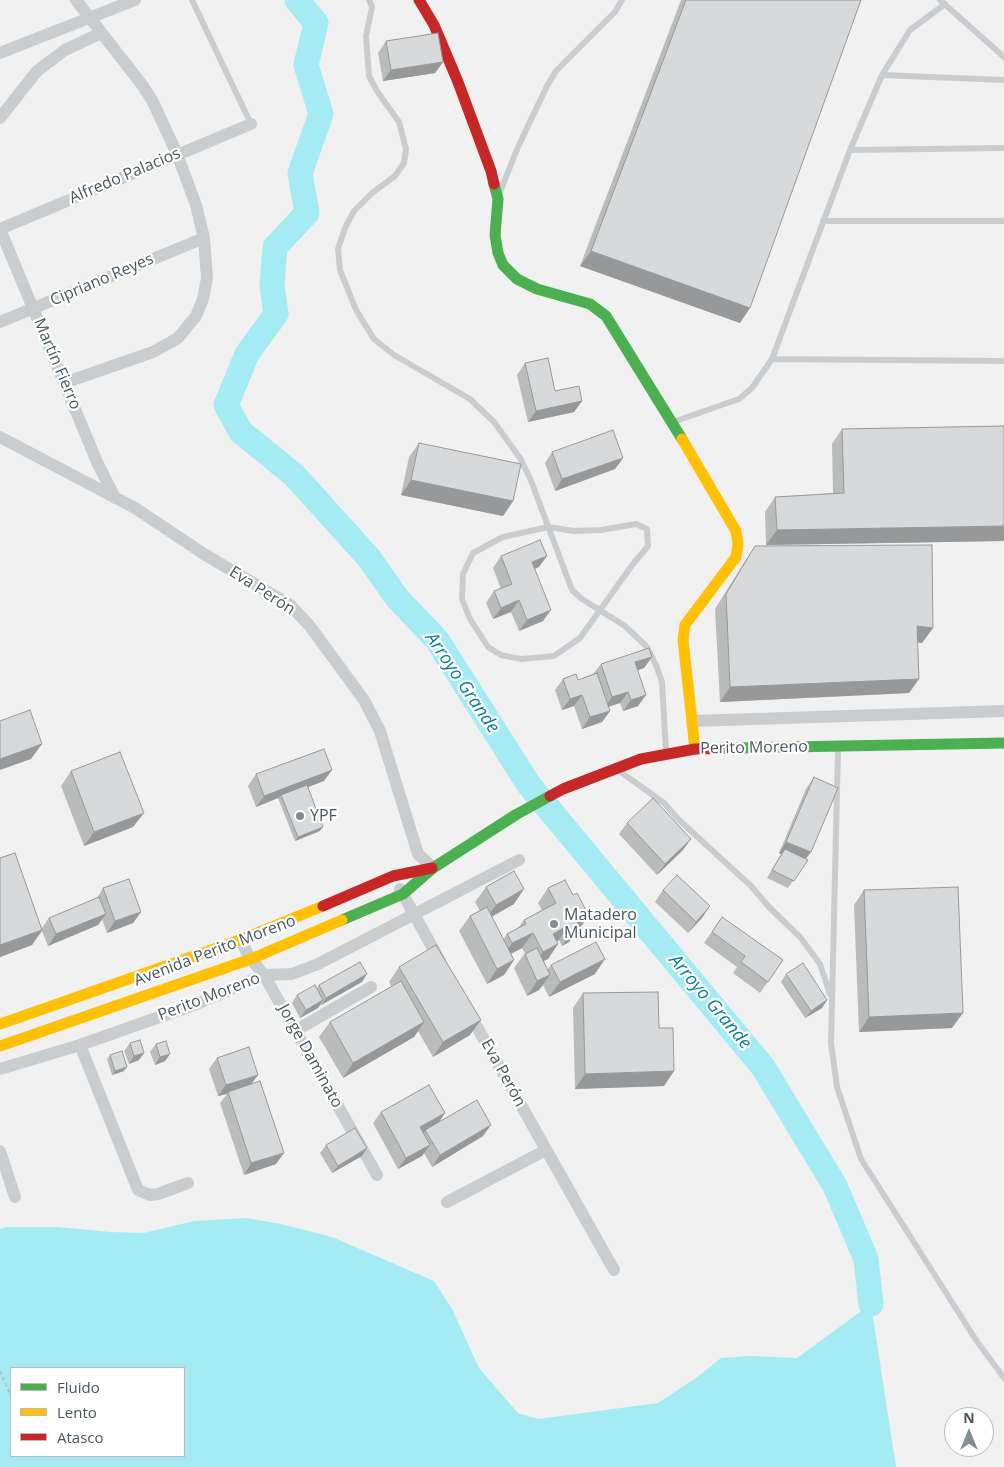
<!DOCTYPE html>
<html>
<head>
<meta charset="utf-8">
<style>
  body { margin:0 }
  #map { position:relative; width:1004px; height:1467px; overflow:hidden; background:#f2f1f1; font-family:"Open Sans",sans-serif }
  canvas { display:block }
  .legend { position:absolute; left:10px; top:1367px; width:175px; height:90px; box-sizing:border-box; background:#fff; border:1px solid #b5bbbf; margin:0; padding:6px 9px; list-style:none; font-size:15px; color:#465660 }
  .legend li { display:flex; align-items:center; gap:10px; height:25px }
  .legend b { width:25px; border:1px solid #b5bbbf }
  .north { position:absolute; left:944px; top:1407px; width:50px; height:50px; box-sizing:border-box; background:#fff; border:1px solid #b5bbbf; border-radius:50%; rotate:0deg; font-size:14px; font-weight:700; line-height:20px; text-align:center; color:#465660 }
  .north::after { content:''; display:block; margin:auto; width:18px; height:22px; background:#828c93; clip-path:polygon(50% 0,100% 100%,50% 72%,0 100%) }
</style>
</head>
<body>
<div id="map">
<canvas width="1004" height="1467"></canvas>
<ul class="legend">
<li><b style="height:6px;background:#4caf50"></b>Fluido</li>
<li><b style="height:6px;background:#ffc107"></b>Lento</li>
<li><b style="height:6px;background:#c62828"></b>Atasco</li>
</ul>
<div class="north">N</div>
</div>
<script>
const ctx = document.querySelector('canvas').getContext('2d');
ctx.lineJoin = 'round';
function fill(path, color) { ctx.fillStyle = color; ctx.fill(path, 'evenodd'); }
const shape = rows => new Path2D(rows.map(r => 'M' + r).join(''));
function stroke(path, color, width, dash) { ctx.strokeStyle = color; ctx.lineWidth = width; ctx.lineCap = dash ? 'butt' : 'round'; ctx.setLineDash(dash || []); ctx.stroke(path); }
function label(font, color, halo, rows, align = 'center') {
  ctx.font = font + ' "Open Sans",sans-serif'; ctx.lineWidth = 4.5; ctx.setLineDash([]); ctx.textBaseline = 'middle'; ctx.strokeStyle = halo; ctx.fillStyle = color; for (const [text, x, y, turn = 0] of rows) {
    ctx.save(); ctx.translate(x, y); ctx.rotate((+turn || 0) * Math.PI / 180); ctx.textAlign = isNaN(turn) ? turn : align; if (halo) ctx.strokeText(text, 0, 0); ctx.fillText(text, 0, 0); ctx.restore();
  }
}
fill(shape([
  [246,1218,281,1224,332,1237,434,1281,452,1309,479,1368,518,1413,538,1419,658,1403,696,1378,721,1358,750,1356,797,1358,871,1304,896,1467,0,1467,0,1229,6,1227,58,1227,110,1232,144,1233,194,1221],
  [11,1368,184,1368,184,1456,11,1456]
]), '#a4ebf4');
stroke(shape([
  [297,0,316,23,306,65,321,114,300,173,307,213,275,247,272,285,276,314,247,354,226,405,241,432,294,475,369,558,397,598,437,640,529,785,763,1067,835,1186,866,1259,871,1304]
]), '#a4ebf4', 25);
stroke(shape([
  [0,1371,11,1396]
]), '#b7c6c0', 2.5, [4, 2.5]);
stroke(shape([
  [192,0,251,124],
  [369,0,372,7,366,36,369,76,377,91,399,122,406,149,404,163,395,176,372,193,354,211,345,228,338,249,340,270,356,310,374,339,394,355,470,399,494,422,520,458,530,478,572,590,582,599,625,626,647,647,656,665,662,682,666,752],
  [940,0,1004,57],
  [882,75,1004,80],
  [850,150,1004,148],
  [500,192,518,147,547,86,556,71,615,12,622,0],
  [823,221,1004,221],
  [772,359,1004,361],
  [673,422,739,399,752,388,772,359,850,150,882,75,910,30,945,4],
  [636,524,647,529,648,546,633,564,580,638,554,656,521,659,501,655,488,647,470,619,462,599,463,574,473,553,503,537,548,527,574,531,601,530,636,524],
  [838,749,831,1043,837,1087,861,1159,976,1340,1004,1378],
  [618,770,664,803,678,819,751,886,769,907,800,937,820,964,830,994]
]), '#cacdd0', 6);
stroke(shape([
  [0,53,135,0],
  [0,118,37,71,65,50,101,33],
  [0,229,97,462,115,498],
  [0,229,251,124],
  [0,322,204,238],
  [64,383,153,352,178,338,196,316,203,299,207,278,204,238,196,205,177,154,153,102,143,86,76,0],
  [0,437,135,508,204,554,290,605,309,625,364,700,380,731,418,854,433,868],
  [692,721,1004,711],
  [400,889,440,961],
  [240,940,251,959,264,975,377,1175],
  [468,1011,614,1270],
  [295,1031,371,987],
  [80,1045,138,1190,150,1195,158,1194,188,1183],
  [0,1069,80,1045,199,1003,264,975,292,974,318,964,519,860],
  [0,1151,15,1197],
  [447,1202,546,1150]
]), '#cacdd0', 12);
stroke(shape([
  [494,184,498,199,495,235,498,253,503,265,517,279,537,289,590,304,606,316,682,439],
  [735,748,1004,743],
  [342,920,403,894,433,868,517,814,550,796]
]), '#4caf50', 11);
stroke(shape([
  [682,439,736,531,738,544,736,557,685,625,683,640,695,749],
  [0,1024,240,940,323,906],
  [0,1046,251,959,342,920]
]), '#ffc107', 11);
stroke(shape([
  [419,0,434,25,458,82,491,171,494,184],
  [550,796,563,789,641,759,695,749,735,748],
  [323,906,393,876,432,868]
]), '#c62828', 11);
fill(shape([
  [681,0,861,0,740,323,580,266],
  [386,41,443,62,435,73,383,81,378,53],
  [525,363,555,391,582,401,574,412,528,422,517,375],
  [1004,426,1004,541,766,545,765,512,775,497,833,493,832,444,842,429],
  [419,443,513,501,503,516,401,495,409,457],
  [552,452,623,458,615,469,555,491,545,463],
  [755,546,933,628,922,643,917,642,919,679,909,693,720,702,715,609,745,561],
  [501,556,539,567,534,569,543,621,519,631,511,612,493,619,486,603,494,591,501,589,493,568],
  [652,657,644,668,638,670,638,706,623,711,620,703,608,707,610,711,602,722,582,729,574,706,562,710,555,690,563,679,578,680,593,674,601,664],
  [71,771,133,827,84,846,61,786],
  [256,774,324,781,308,787,320,831,295,841,278,798,256,807,248,786],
  [814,777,806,859,808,860,788,888,767,878,781,854,779,853,806,789],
  [627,823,683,850,657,875,619,834],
  [0,858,42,928,49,918,97,898,103,888,141,912,133,923,107,933,102,919,98,925,48,946,42,931,32,945,0,957],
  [486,887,514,904,492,917,503,940,507,934,517,929,524,920,542,910,538,903,548,888,578,931,569,942,562,946,559,940,557,941,558,944,548,959,543,961,547,970,551,965,595,974,549,997,543,985,539,990,527,996,514,968,525,953,522,948,511,954,514,960,504,975,487,984,459,931,470,916,480,911,475,902],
  [663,890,702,918,688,933,655,902],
  [864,890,952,1028,859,1032,854,905],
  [722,917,783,960,760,993,733,973,737,967,704,943],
  [399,967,470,1035,433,1057,418,1031,414,1037,343,1078,319,1037,330,1022,392,987,389,982],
  [786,974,827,1000,822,1008,805,1018,781,982],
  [362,982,321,1005,320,1005,318,1008,300,1018,292,1003,297,995,317,988,319,985],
  [583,993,674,1071,664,1086,575,1089,573,1008],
  [130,1043,139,1060,129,1064,124,1051],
  [156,1044,170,1054,165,1061,155,1065,150,1052],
  [110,1055,124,1071,112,1075,107,1059],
  [217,1058,251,1084,276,1164,244,1175,220,1103,227,1094,218,1096,209,1069],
  [381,1112,438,1123,483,1136,432,1167,424,1153,422,1156,398,1169,373,1123],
  [326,1145,367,1148,362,1156,332,1173,320,1153]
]), '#babbbb');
fill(shape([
  [443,62,435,73,383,81,391,70],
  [591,251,750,308,740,323,580,266],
  [582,401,574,412,528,422,536,411],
  [623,458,615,469,555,491,562,479],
  [411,480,513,501,503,516,401,495],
  [1004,526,1004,541,766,545,777,530],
  [547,556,539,567,524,573,532,562],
  [519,600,511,612,493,619,501,608],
  [551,610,543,621,519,631,527,620],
  [917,626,933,628,922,643,906,641],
  [652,657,644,668,627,674,635,662],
  [919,679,909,693,720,702,730,687],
  [628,692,620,703,604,708,612,697],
  [582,695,574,706,562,710,570,699],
  [646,695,638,706,623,711,631,700],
  [610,711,602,722,582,729,590,717],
  [42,744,31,759,0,770,0,759],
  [332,770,324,781,282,797,281,795,278,798,256,807,264,796],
  [144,813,133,827,84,846,94,832],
  [323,827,320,831,295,841,298,837],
  [691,839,683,850,657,875,665,864],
  [786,842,811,852,803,863,785,849,781,854,779,853],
  [524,889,514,904,485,920,496,905],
  [710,906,702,918,688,933,696,922],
  [141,912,133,923,107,933,115,921],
  [106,914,98,925,48,946,56,934],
  [589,916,569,942,562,946,572,931,577,922],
  [569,925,559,940,542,949,553,934],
  [42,930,32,945,0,957,0,945],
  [533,933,522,948,502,958,512,943],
  [558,944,548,959,532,967,543,952],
  [605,959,595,974,549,997,560,982],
  [514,960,504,975,487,984,497,969],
  [367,974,362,982,321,1005,326,998],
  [550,975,539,990,527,996,537,981],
  [323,1000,318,1008,300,1018,306,1010],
  [827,1000,822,1008,805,1018,811,1011],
  [963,1013,952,1028,859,1032,869,1017],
  [481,1020,470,1035,433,1057,443,1042],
  [424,1022,414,1037,343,1078,353,1063],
  [144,1053,139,1060,129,1064,134,1056],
  [170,1054,165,1061,155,1065,160,1057],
  [127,1067,124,1071,112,1075,115,1071],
  [674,1071,664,1086,575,1089,585,1074],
  [258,1075,250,1086,228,1092,227,1094,218,1096,226,1085],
  [445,1113,437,1125,412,1138,420,1127],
  [491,1125,483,1136,432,1167,440,1155],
  [430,1145,422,1156,398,1169,406,1158],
  [367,1148,362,1156,332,1173,338,1166],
  [284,1153,276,1164,244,1175,251,1163]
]), '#979899');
const building = shape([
  [686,0,861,0,750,308,591,251,686,0],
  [438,33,443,62,391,70,386,41,438,33],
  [548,358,555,391,579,386,582,401,536,411,525,363,548,358],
  [1004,426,1004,526,777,530,775,497,844,493,842,429,1004,426],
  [613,430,623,458,562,479,552,452,613,430],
  [419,443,521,464,513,501,411,480,419,443],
  [540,540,547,556,532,562,551,610,527,620,519,600,501,608,494,591,512,584,501,556,540,540],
  [932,545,933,628,917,626,919,679,730,687,726,594,755,546,932,545],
  [649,648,652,657,635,662,646,695,631,700,628,692,612,697,601,664,649,648],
  [597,673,610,711,590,717,582,695,570,699,563,679,576,674,578,680,597,673],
  [30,710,42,744,0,759,0,721,30,710],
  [324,749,332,770,264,796,256,774,324,749],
  [120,752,144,813,94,832,71,771,120,752],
  [814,777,838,788,811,852,786,842,814,777],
  [307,785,323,827,298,837,281,795,307,785],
  [653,798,691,839,665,864,627,823,653,798],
  [785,849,808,860,794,881,772,870,785,849],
  [15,853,42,930,0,945,0,858,15,853],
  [514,871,524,889,496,905,486,887,514,871],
  [677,875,710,906,696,922,663,890,677,875],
  [129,879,141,912,115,921,103,888,129,879],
  [565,880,573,895,577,893,589,916,577,922,580,928,572,931,569,925,553,934,558,944,543,952,533,933,512,943,507,934,526,924,524,920,556,903,548,888,565,880],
  [958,887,963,1013,869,1017,864,890,958,887],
  [99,897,106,914,56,934,49,918,99,897],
  [487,907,514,960,497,969,470,916,487,907],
  [722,917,783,960,768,982,741,962,745,956,712,932,722,917],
  [596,942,605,959,560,982,551,965,596,942],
  [436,945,481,1020,443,1042,399,967,436,945],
  [537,948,550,975,537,981,525,954,537,948],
  [360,962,367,974,326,998,319,985,360,962],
  [803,963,827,1000,811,1011,786,974,803,963],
  [401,981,424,1022,353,1063,330,1022,401,981],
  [315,985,323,1000,306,1010,297,995,315,985],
  [658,992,659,1028,673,1028,674,1071,585,1074,583,993,658,992],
  [140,1040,144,1053,134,1056,130,1043,140,1040],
  [166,1041,170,1054,160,1057,156,1044,166,1041],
  [249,1047,258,1075,226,1085,217,1058,249,1047],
  [122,1051,127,1067,115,1071,110,1055,122,1051],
  [260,1081,284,1153,251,1163,228,1092,260,1081],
  [429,1085,445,1113,420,1127,430,1145,406,1158,381,1112,429,1085],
  [477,1100,491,1125,440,1155,425,1130,477,1100],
  [355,1128,367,1148,338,1166,326,1145,355,1128]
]);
fill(building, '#d8d9da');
stroke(building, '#979899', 1);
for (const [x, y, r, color] of [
  [300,816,5,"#828c93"],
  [554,924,5,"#828c93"]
]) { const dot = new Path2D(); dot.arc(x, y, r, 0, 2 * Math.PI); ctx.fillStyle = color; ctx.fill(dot); stroke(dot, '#fff', 2); }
label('16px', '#465660', '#fff', [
  ["Alfredo Palacios",125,176,-23],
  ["Cipriano Reyes",102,280,-23],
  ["Martín Fierro",57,364,67],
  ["Eva Perón",262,591,33],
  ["Perito Moreno",754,748,-1],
  ["Avenida Perito Moreno",215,951,-21],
  ["Perito Moreno",209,997,-21],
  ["Jorge Daminato",310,1056,61],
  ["Eva Perón",503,1073,61]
]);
label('16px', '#465660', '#fff', [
  ["YPF",310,816],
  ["Matadero",564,915],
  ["Municipal",564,933]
], 'left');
label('italic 18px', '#047e8f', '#fff', [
  ["Arroyo Grande",462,683,56],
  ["Arroyo Grande",710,1002,50]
]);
</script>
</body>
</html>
